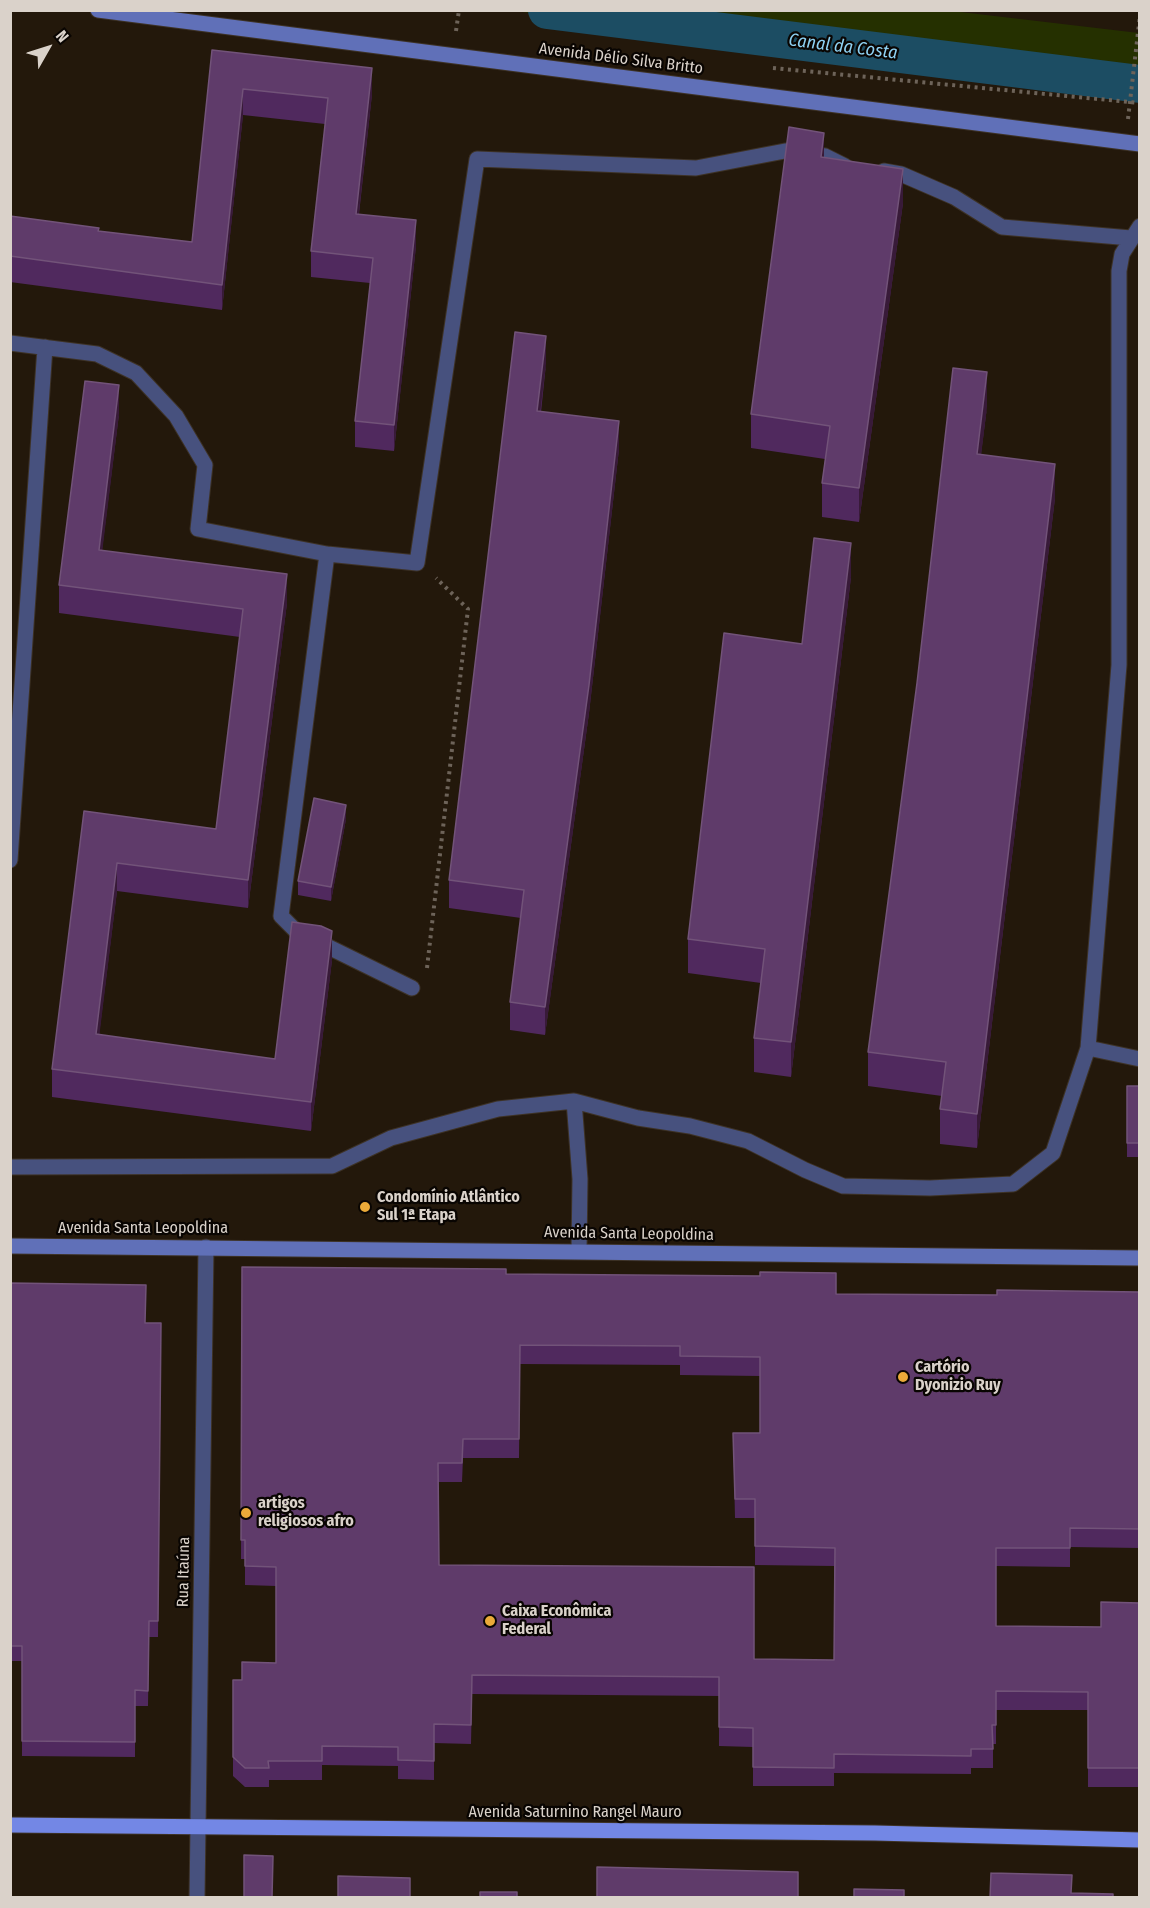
<!DOCTYPE html>
<html>
<head>
<meta charset="utf-8">
<style>
  body { margin:0 }
  #map { position:relative; width:1150px; height:1908px; overflow:hidden; background:#23180b; font-family:"Fira Sans Condensed",sans-serif }
  canvas { display:block }
  .frame { position:absolute; inset:0; border:12px solid #dad2ca; pointer-events:none }
  .north { position:absolute; left:18px; top:18px; width:60px; height:60px; -webkit-text-stroke:4px #090502; paint-order:stroke; rotate:51deg; font-size:16px; font-weight:700; line-height:24px; text-align:center; color:#dad2ca }
  .north::after { content:''; display:block; margin:auto; width:21px; height:27px; background:#dad2ca; clip-path:polygon(50% 0,100% 100%,50% 72%,0 100%) }
</style>
</head>
<body>
<div id="map">
<canvas width="1150" height="1908"></canvas>
<div class="frame"></div>
<div class="north">N</div>
</div>
<script>
const ctx = document.querySelector('canvas').getContext('2d');
ctx.lineJoin = 'round';
function fill(path, color) { ctx.fillStyle = color; ctx.fill(path, 'evenodd'); }
const shape = rows => new Path2D(rows.map(r => 'M' + r).join(''));
function stroke(path, color, width, dash) { ctx.strokeStyle = color; ctx.lineWidth = width; ctx.lineCap = dash ? 'butt' : 'round'; ctx.setLineDash(dash || []); ctx.stroke(path); }
function label(font, color, halo, rows, align = 'center') {
  ctx.font = font + ' "Fira Sans Condensed",sans-serif'; ctx.lineWidth = 4.5; ctx.setLineDash([]); ctx.textBaseline = 'middle'; ctx.strokeStyle = halo; ctx.fillStyle = color; for (const [text, x, y, turn = 0] of rows) {
    ctx.save(); ctx.translate(x, y); ctx.rotate((+turn || 0) * Math.PI / 180); ctx.textAlign = isNaN(turn) ? turn : align; if (halo) ctx.strokeText(text, 0, 0); ctx.fillText(text, 0, 0); ctx.restore();
  }
}
fill(shape([
  [952,11,1139,33,1139,93,515,11]
]), '#253000');
stroke(shape([
  [547,10,1140,84]
]), '#1c4d63', 38);
const lane = shape([
  [884,171,901,174,954,197,1002,227,1131,238],
  [10,343,97,354,136,373,176,416,205,465,198,529,327,554,417,563,477,159,696,168,785,151,825,156,845,166],
  [327,554,281,916,296,931,412,988],
  [10,860,45,347],
  [1088,1048,1140,1059],
  [10,1167,332,1166,391,1138,498,1109,574,1101],
  [579,1251,580,1179,574,1101,638,1118,690,1126,748,1141,805,1170,843,1186,930,1188,1013,1184,1053,1153,1088,1048,1119,665,1119,271,1122,254,1140,226]
]);
const street = shape([
  [197,1898,206,1247]
]);
const secondary = shape([
  [98,10,1140,144],
  [10,1246,1140,1258]
]);
const primary = shape([
  [10,1825,875,1833,1140,1840]
]);
stroke(lane, '#3d3226', 17);
stroke(street, '#3d3226', 17);
stroke(secondary, '#3d3226', 17);
stroke(primary, '#3d3226', 17);
stroke(shape([
  [456,31,459,10],
  [773,68,1140,103],
  [1128,119,1140,15],
  [427,968,468,609,436,578]
]), '#6d6359', 4, [3, 4.5]);
stroke(lane, '#47517e', 15);
stroke(street, '#47517e', 15);
stroke(secondary, '#6070b8', 15);
stroke(primary, '#7387e5', 15);
fill(shape([
  [212,50,372,94,359,214,416,246,394,451,355,447,355,421,370,283,311,277,311,251,325,124,243,115,222,310,10,282,10,216,99,231,192,242],
  [824,158,903,203,859,522,822,517,822,483,825,459,751,448,751,414],
  [546,364,541,412,619,449,589,713,545,1035,510,1030,510,1002,521,918,449,908,449,880],
  [987,407,981,454,1055,498,977,1148,940,1144,940,1109,942,1096,868,1086,868,1052],
  [119,414,102,550,287,603,248,908,117,891,99,1035,275,1059,332,960,311,1131,52,1097,52,1069,84,811,216,829,240,637,59,613,59,585],
  [851,577,791,1077,754,1072,754,1038,761,983,688,973,688,939,802,644],
  [346,819,331,901,298,895,298,881],
  [1127,1086,1140,1086,1140,1157,1127,1157],
  [242,1267,506,1274,836,1294,997,1295,1140,1292,1140,1548,1070,1547,1070,1567,996,1566,996,1626,1101,1627,1140,1603,1140,1787,1088,1787,1088,1710,996,1710,996,1744,993,1744,993,1768,971,1768,971,1774,834,1773,834,1786,753,1786,753,1747,719,1746,719,1696,472,1694,471,1744,434,1743,434,1780,398,1779,398,1766,322,1765,322,1780,269,1780,269,1787,245,1787,233,1776,233,1680,242,1680,276,1663,276,1586,245,1585,245,1559,241,1559],
  [520,1364,680,1365,680,1375,760,1376,760,1433,733,1433,735,1518,755,1518,755,1565,834,1566,834,1660,754,1659,439,1565,438,1482,462,1482,463,1458,519,1458],
  [10,1283,146,1323,161,1323,158,1637,149,1637,148,1706,135,1706,135,1757,22,1756,22,1661,10,1661]
]), '#50295e');
fill(shape([
  [372,68,372,94,356,239,356,214],
  [243,89,243,115,222,310,222,285],
  [824,133,824,167,821,157],
  [903,169,903,203,859,522,859,488],
  [416,220,416,246,394,451,394,425],
  [546,336,546,364,537,439,537,411],
  [987,372,987,407,977,488,977,454],
  [119,385,119,414,99,578,99,550],
  [619,421,619,449,589,713,545,1035,545,1007],
  [1055,464,1055,498,977,1148,977,1114],
  [851,543,851,577,791,1077,791,1042],
  [287,574,287,603,248,908,248,880],
  [346,805,346,819,331,901,331,887],
  [117,863,117,891,96,1063,96,1034],
  [332,931,332,960,311,1131,311,1102]
]), '#381a38');
const building = shape([
  [212,50,372,68,356,214,416,220,394,425,355,421,373,258,311,251,328,98,243,89,222,285,10,256,10,216,99,228,98,231,192,242,212,50],
  [789,127,824,133,821,157,903,169,859,488,822,483,830,426,751,414,789,127],
  [515,332,546,336,537,411,619,421,589,685,545,1007,510,1002,524,890,449,880,515,332],
  [953,368,987,372,977,454,1055,464,977,1114,940,1109,946,1062,868,1052,917,683,953,368],
  [85,381,119,385,99,550,287,574,248,880,117,863,96,1034,275,1059,292,922,321,926,332,931,311,1102,52,1069,84,811,216,829,243,609,59,585,85,381],
  [814,538,851,543,791,1042,754,1038,765,949,688,939,724,633,802,644,814,538],
  [314,798,346,805,331,887,298,881,314,798],
  [1127,1086,1140,1086,1140,1143,1127,1143,1127,1086],
  [242,1267,506,1269,506,1274,760,1276,760,1272,836,1273,836,1294,997,1295,997,1290,1140,1292,1140,1529,1070,1528,1070,1548,996,1548,996,1626,1101,1627,1101,1602,1140,1603,1140,1768,1088,1768,1088,1692,996,1691,996,1725,992,1725,993,1749,971,1749,971,1756,834,1754,834,1768,753,1767,753,1728,719,1727,719,1677,472,1675,471,1725,434,1724,434,1761,398,1760,398,1747,322,1746,322,1761,268,1761,269,1768,245,1768,233,1757,233,1680,242,1680,242,1662,276,1663,276,1567,245,1566,245,1540,241,1540,242,1267],
  [520,1345,680,1346,680,1356,760,1357,760,1433,733,1433,735,1499,755,1499,755,1546,835,1548,834,1660,754,1659,754,1567,439,1565,438,1463,462,1463,463,1439,519,1439,520,1345],
  [10,1283,146,1285,145,1323,161,1323,158,1621,149,1621,148,1691,135,1690,135,1742,22,1741,22,1646,10,1646,10,1283],
  [244,1855,273,1856,272,1898,244,1898,244,1855],
  [597,1867,798,1872,798,1898,597,1898,597,1867],
  [991,1873,1072,1875,1071,1893,1113,1894,1113,1898,990,1898,991,1873],
  [338,1876,410,1878,410,1898,338,1898,338,1876],
  [854,1889,904,1890,904,1898,854,1898,854,1889],
  [480,1892,517,1892,517,1898,480,1898,480,1892]
]);
fill(building, '#5f3b6a');
stroke(building, '#725379', 1.5);
for (const [x, y, r, color] of [
  [365,1207,6,"#ebaa39"],
  [903,1377,6,"#ebaa39"],
  [246,1513,6,"#ebaa39"],
  [490,1621,6,"#ebaa39"]
]) { const dot = new Path2D(); dot.arc(x, y, r, 0, 2 * Math.PI); ctx.fillStyle = color; ctx.fill(dot); stroke(dot, '#090502', 2); }
label('16px', '#dad2ca', '#090502', [
  ["Avenida Délio Silva Britto",621,59,7],
  ["Avenida Santa Leopoldina",143,1229],
  ["Avenida Santa Leopoldina",629,1234,1],
  ["Rua Itaúna",184,1572,-89],
  ["Avenida Saturnino Rangel Mauro",575,1813]
]);
label('bold 16px', '#dad2ca', '#090502', [
  ["Condomínio Atlântico",377,1198],
  ["Sul 1ª Etapa",377,1216],
  ["Cartório",915,1368],
  ["Dyonizio Ruy",915,1386],
  ["artigos",258,1504],
  ["religiosos afro",258,1522],
  ["Caixa Econômica",502,1612],
  ["Federal",502,1630]
], 'left');
label('italic 18px', '#8ed1f2', '#090502', [
  ["Canal da Costa",843,47,7]
]);
</script>
</body>
</html>
